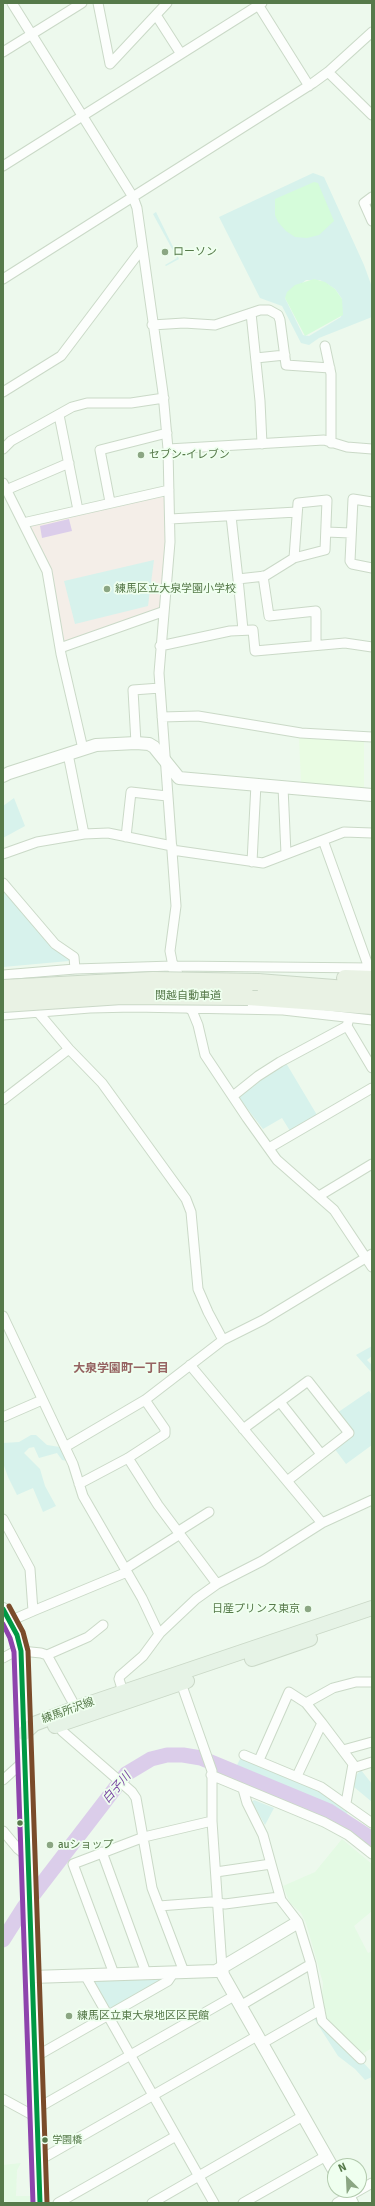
<!DOCTYPE html>
<html>
<head>
<meta charset="utf-8">
<style>
  body { margin:0 }
  #map { position:relative; width:375px; height:2206px; overflow:hidden; background:#edf9ed; font-family:Signika,sans-serif }
  canvas { display:block }
  .frame { position:absolute; inset:0; border:4px solid #567a4a; pointer-events:none }
  .north { position:absolute; left:327px; top:2158px; width:40px; height:40px; box-sizing:border-box; background:#efffef; border:1px solid #b2caad; border-radius:50%; rotate:336deg; font-size:11px; font-weight:700; line-height:16px; text-align:center; color:#567a4a }
  .north::after { content:''; display:block; margin:auto; width:14px; height:18px; background:#8ba683; clip-path:polygon(50% 0,100% 100%,50% 72%,0 100%) }
</style>
</head>
<body>
<div id="map">
<canvas width="375" height="2206"></canvas>
<div class="frame"></div>
<div class="north">N</div>
</div>
<script>
const ctx = document.querySelector('canvas').getContext('2d');
ctx.lineJoin = 'round';
function fill(path, color) { ctx.fillStyle = color; ctx.fill(path, 'evenodd'); }
const shape = rows => new Path2D(rows.map(r => 'M' + r).join(''));
function stroke(path, color, width, dash) { ctx.strokeStyle = color; ctx.lineWidth = width; ctx.lineCap = dash ? 'butt' : 'round'; ctx.setLineDash(dash || []); ctx.stroke(path); }
function label(font, color, halo, rows, align = 'center') {
  ctx.font = font + ' Signika,"Noto Sans JP",sans-serif'; ctx.lineWidth = 3.5; ctx.setLineDash([]); ctx.textBaseline = 'middle'; ctx.strokeStyle = halo; ctx.fillStyle = color; for (const [text, x, y, turn = 0] of rows) {
    ctx.save(); ctx.translate(x, y); ctx.rotate((+turn || 0) * Math.PI / 180); ctx.textAlign = isNaN(turn) ? turn : align; if (halo) ctx.strokeText(text, 0, 0); ctx.fillText(text, 0, 0); ctx.restore();
  }
}
fill(shape([
  [342,1839,372,1864,372,1911,354,1926,368,1953,372,1951,372,2048,362,2054,325,2018,322,1996,323,1983,306,1923,301,1913,290,1903,283,1886,315,1872],
  [21,2163,17,2170,16,2196,32,2196,32,2203,3,2203,3,2165]
]), '#e4fae4');
fill(shape([
  [299,737,364,741,364,788,301,783]
]), '#e9fce3');
fill(shape([
  [161,495,164,496,166,539,160,610,65,643,63,641,50,569,28,528,30,524]
]), '#f4eee8');
fill(shape([
  [313,173,324,177,364,265,372,287,372,317,319,338,309,345,301,343,282,306,260,298,219,217],
  [306,280,320,280,335,289,342,299,341,317,309,336,303,335,285,298],
  [156,212,179,259,166,266,165,265,177,258,153,214],
  [154,560,148,606,75,624,64,581],
  [14,798,25,826,3,838,3,806],
  [3,889,69,959,69,961,3,967],
  [286,1063,317,1115,290,1131,282,1118,263,1129,239,1098,240,1094],
  [372,1346,372,1356,367,1360,372,1365,372,1373,356,1355],
  [369,1391,372,1395,372,1445,346,1464,334,1448,350,1435,337,1413],
  [31,1435,36,1435,47,1445,60,1447,67,1459,67,1461,62,1460,57,1453,39,1458,34,1447,29,1448,24,1453,40,1469,45,1486,56,1506,43,1512,33,1488,17,1495,8,1477,3,1463,3,1443,19,1442],
  [241,1757,318,1790,348,1810,347,1814,321,1801,236,1767],
  [361,1770,372,1784,372,1802,354,1787,356,1775],
  [254,1800,274,1808,265,1825,252,1802],
  [161,1978,161,1980,111,2008,107,2007,94,1983,95,1980],
  [318,2014,372,2072,372,2077,365,2080,355,2069,338,2056,313,2017]
]), '#d7f2ec');
fill(shape([
  [314,182,318,183,334,221,319,235,307,238,295,237,286,231,278,222,275,215,275,199],
  [314,279,325,282,335,289,342,299,343,315,305,336,285,298,287,292,295,285]
]), '#d5fcda');
fill(shape([
  [69,519,72,531,42,538,40,526]
]), '#dbcdea');
stroke(shape([
  [3,1940,24,1907,126,1774,151,1759,167,1755,183,1755,201,1758,329,1811,372,1839]
]), '#dbcdea', 15);
const street = shape([
  [12,3,133,197,137,208,163,393,168,449,170,542,159,673,176,906,170,951,173,966],
  [98,3,110,64],
  [257,3,309,86],
  [156,15,181,54],
  [3,52,82,3],
  [110,64,167,3],
  [328,72,372,115],
  [3,166,262,3],
  [372,197,364,203,372,221],
  [3,279,313,83,328,72,372,32],
  [251,313,260,401,262,444],
  [152,325,184,323,215,325,260,310,269,310,278,315,280,320,286,365,330,368],
  [325,346,331,374,331,443],
  [256,358,285,355],
  [3,392,61,356,141,250],
  [59,415,78,510],
  [3,449,11,441,72,407,87,403,131,403,164,398],
  [168,449,324,440,347,447,372,449],
  [3,483,47,571,61,654,83,749],
  [6,490,69,463],
  [110,502,100,450,167,433],
  [372,502,353,499,350,561,352,564,372,568],
  [231,516,238,579],
  [170,519,297,512],
  [23,523,169,490],
  [326,532,351,533],
  [263,576,269,616,316,611,316,644],
  [243,630,238,579,265,576,294,558,325,550,327,500,298,503,294,558],
  [160,646,230,631,253,630,255,651,345,643,372,647],
  [60,648,162,612],
  [162,717,198,716,301,733,372,737],
  [136,743,133,690,160,688],
  [68,754,84,834],
  [283,787,286,854],
  [126,837,131,792,167,796],
  [323,840,369,968],
  [172,850,263,863,344,832,372,833],
  [3,854,37,842,84,834,108,833,172,846],
  [252,862,256,784],
  [3,883,55,944,74,957,75,969],
  [3,975,75,969,173,966,372,968],
  [191,1008,198,1025,205,1055,247,1118,277,1160,334,1210,372,1267],
  [37,1011,69,1049,102,1083,186,1199,191,1212,198,1289,208,1312,223,1340],
  [3,1015,90,1008,134,1007,283,1010,372,1020],
  [348,1022,347,1026,372,1068],
  [233,1096,258,1076,280,1062,347,1026],
  [3,1100,69,1049],
  [269,1148,372,1088],
  [319,1196,372,1164],
  [3,1316,73,1464,83,1496,142,1598,159,1634],
  [190,1365,322,1523],
  [280,1402,321,1454],
  [3,1417,42,1400],
  [243,1429,308,1381,349,1433,287,1481],
  [65,1447,145,1400,223,1340,263,1320,372,1254],
  [128,1458,158,1505,217,1584],
  [79,1484,128,1458,165,1434,165,1429,145,1400],
  [3,1519,30,1569,33,1611,127,1572],
  [125,1569,177,1536,182,1529,209,1512],
  [10,1621,33,1611],
  [47,1655,76,1708],
  [3,1658,14,1652,21,1651,41,1653,47,1655,88,1637,103,1625],
  [181,1683,212,1771,212,1821,222,1968],
  [123,1692,119,1679,120,1676,143,1656,160,1633,196,1599,217,1584,262,1561,322,1523,372,1500],
  [306,1703,333,1688,356,1682,372,1682],
  [59,1725,62,1731,132,1792,136,1798,152,1888,184,1972],
  [343,1750,372,1742],
  [244,1755,321,1787,372,1823],
  [259,1760,289,1692,306,1703,322,1723],
  [353,1768,372,1762],
  [211,1775,324,1822,348,1835,372,1854],
  [297,1776,322,1723,353,1764,346,1803],
  [3,1780,25,1760],
  [243,1789,247,1803,263,1835,281,1900,298,1922,311,1964,322,2021,361,2059],
  [3,1831,18,1849,28,1857],
  [102,1852,146,1973],
  [216,1872,271,1864],
  [159,1906,211,1902,225,1904,279,1897],
  [114,1974,73,1864,144,1837,212,1821],
  [85,1975,214,2203],
  [240,2006,311,1964],
  [261,2044,320,2010],
  [35,2057,168,1981,174,1972],
  [3,2099,36,2117],
  [37,2105,43,2105,234,1996],
  [38,2161,257,2036],
  [58,2203,176,2136],
  [152,2203,303,2116],
  [243,2203,326,2156],
  [337,2203,372,2183]
]);
const secondary = shape([
  [3,776,9,773,96,745,136,743,149,744,154,747,179,778,372,795],
  [173,966,191,1008],
  [3,1609,17,1635,21,1651,40,2203],
  [222,1968,223,1975,335,2172],
  [32,1977,216,1971,295,1924],
  [345,2190,352,2203]
]);
const primary = shape([
  [252,1659,310,1639],
  [55,1726,187,1681],
  [24,1733,34,1724,76,1708,372,1608]
]);
const highway = shape([
  [345,978,372,979],
  [258,982,372,991],
  [248,997,372,1006]
]);
stroke(street, '#cad9c7', 11);
stroke(secondary, '#c8d8c5', 14);
stroke(primary, '#cad8c7', 16);
stroke(highway, '#cad8c7', 18);
stroke(street, '#fcfefc', 9);
stroke(secondary, '#fcfefc', 12);
stroke(primary, '#e6f3e6', 14);
stroke(highway, '#e9f2e4', 16);
const highwayBridge = shape([
  [3,988,153,980,258,982],
  [3,1004,122,996,248,997]
]);
stroke(highwayBridge, '#cad8c7', 18, []);
stroke(highwayBridge, '#e9f2e4', 16);
stroke(shape([
  [3,1609,17,1635,21,1651,40,2203]
]), '#094', 5);
stroke(shape([
  [3,1624,10,1638,14,1652,33,2203]
]), '#8e44ad', 5);
stroke(shape([
  [9,1606,23,1632,28,1651,47,2203]
]), '#7a4b2a', 5);
for (const [x, y, r, color] of [
  [165,252,4,"#8ba683"],
  [141,455,4,"#8ba683"],
  [107,589,4,"#8ba683"],
  [308,1609,4,"#8ba683"],
  [20,1823,3.5,"#567a4a"],
  [50,1845,4,"#8ba683"],
  [69,2016,4,"#8ba683"],
  [45,2140,3.5,"#567a4a"]
]) { const dot = new Path2D(); dot.arc(x, y, r, 0, 2 * Math.PI); ctx.fillStyle = color; ctx.fill(dot); stroke(dot, '#efffef', 1.5); }
label('10px', '#567a4a', '#efffef', [
  ["学園橋",52,2140]
], 'left');
label('11px', '#567a4a', '#efffef', [
  ["ローソン",173,252],
  ["セブン-イレブン",149,455],
  ["練馬区立大泉学園小学校",115,589],
  ["日産プリンス東京",300,1609,"right"],
  ["auショップ",58,1845],
  ["練馬区立東大泉地区区民館",77,2016]
], 'left');
label('11px', '#567a4a', '#efffef', [
  ["関越自動車道",188,996],
  ["練馬所沢線",68,1711,-20]
]);
label('bold 12px', '#966462', '#efffef', [
  ["大泉学園町一丁目",121,1369]
]);
label('italic 12px', '#7c4aa4', '#efffef', [
  ["白子川",117,1788,-49]
]);
</script>
</body>
</html>
